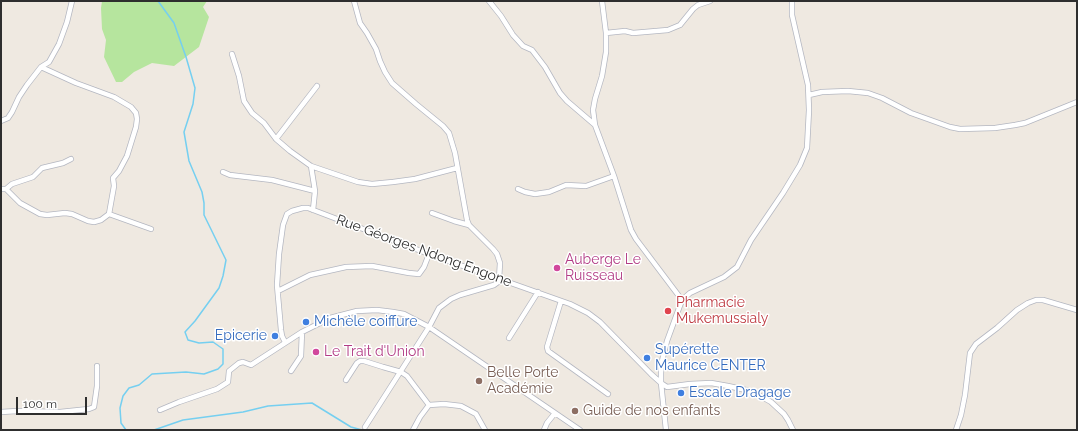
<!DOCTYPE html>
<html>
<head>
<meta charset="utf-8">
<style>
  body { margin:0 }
  #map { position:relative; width:1078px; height:431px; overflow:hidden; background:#efe9e1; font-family:Raleway,sans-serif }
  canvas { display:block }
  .frame { position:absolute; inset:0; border:2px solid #2e2e2e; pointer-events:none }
  .scale { position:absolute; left:16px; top:397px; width:71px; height:18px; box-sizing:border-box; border:2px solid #2e2e2e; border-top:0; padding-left:5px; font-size:12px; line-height:14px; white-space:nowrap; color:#2e2e2e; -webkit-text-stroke:3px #fff; paint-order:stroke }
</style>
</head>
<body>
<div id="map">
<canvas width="1078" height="431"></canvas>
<div class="frame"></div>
<div class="scale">100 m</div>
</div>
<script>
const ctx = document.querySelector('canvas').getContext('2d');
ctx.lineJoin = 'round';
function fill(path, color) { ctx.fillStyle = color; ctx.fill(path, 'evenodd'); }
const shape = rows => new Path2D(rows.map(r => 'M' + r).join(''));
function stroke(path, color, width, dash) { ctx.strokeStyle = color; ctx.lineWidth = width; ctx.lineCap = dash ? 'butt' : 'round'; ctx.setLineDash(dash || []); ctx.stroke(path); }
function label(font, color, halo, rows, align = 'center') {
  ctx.font = font + ' Raleway,sans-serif'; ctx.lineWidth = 3; ctx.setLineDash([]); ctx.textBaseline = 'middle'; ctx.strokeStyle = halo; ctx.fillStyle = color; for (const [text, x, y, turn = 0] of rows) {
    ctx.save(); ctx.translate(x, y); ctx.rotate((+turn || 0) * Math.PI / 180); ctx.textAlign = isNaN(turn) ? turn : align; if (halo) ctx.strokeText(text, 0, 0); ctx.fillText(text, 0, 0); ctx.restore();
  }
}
fill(shape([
  [102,1,207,1,203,7,209,17,199,47,174,66,152,63,134,72,122,82,116,82,104,57,106,40,102,29,101,8]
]), '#b6e59e');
stroke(shape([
  [126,430,121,423,120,408,123,396,129,388,139,385,152,374,186,372,204,374,218,369,223,364,223,349,213,342,199,343,188,340,185,332,195,321,219,288,223,276,226,260,204,215,204,203,202,192,189,161,184,132,193,104,195,88,186,57,174,23,158,1],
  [154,430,183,420,243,412,268,406,312,403,351,427,362,430]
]), '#75cff0', 1.5);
const minor = shape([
  [354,1,360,23,367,33,376,49,380,61,385,72,392,83,416,104,443,126,449,133,455,153,467,220,469,225,493,249,497,254,500,263,499,279],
  [489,1,501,16,513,35,523,46,532,50,545,67,560,93,567,101,595,125],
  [602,1,606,33,606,52,602,76,595,99,593,110,595,125,614,176,631,230,636,239,682,300],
  [606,33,625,31,633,33,668,30,680,25,693,9,698,5,710,1],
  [232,54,239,76,244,101,252,113,264,123,276,139,290,151,311,166,358,182,372,184,393,182,415,179,457,168],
  [809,95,822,92,848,91,868,93,882,98,911,113,950,127,960,129,995,128,1015,125,1025,123,1077,102],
  [1,121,8,118,12,112,19,97,27,85,41,67,49,62,59,44,67,22,72,1],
  [276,139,317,86],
  [311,166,315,191,313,210],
  [223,172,230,175,272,180,315,191],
  [1,189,6,189,12,184,33,177,42,168,63,163,71,159],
  [6,189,20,203,40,214,47,215,65,213,72,214,88,221,94,222,101,220,109,214,114,186,113,178,119,171,127,156,136,127,137,119,136,113,131,107,114,97,76,83,41,67],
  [518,189,525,192,535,194,549,192,566,185,586,186,614,176],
  [432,213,454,221,469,225],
  [109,214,151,229],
  [278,291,310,275,346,267,372,266,409,273,419,274,424,267,429,254],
  [561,301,547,347,548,351,608,394],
  [509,338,538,292],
  [285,342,282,336,281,330,277,285,279,254,283,225,287,214,292,211,303,208,308,208,429,254,570,304,588,313,600,322,651,374,661,383,667,387,690,384,711,383,728,386,746,390,755,393,771,402,784,414,788,420,793,430],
  [291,371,301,356,302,332],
  [346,380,357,363,360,361,364,361,383,367,401,372,407,376,429,405],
  [160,410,179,402,217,389,228,382,229,371,239,363,243,362,251,365,302,332,330,318,357,311,377,310,393,312,404,314,429,327,580,430],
  [1,412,17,411,60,412,89,409,94,407,97,386,97,366],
  [365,427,429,327,439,308,451,299,460,295,494,285,501,280],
  [413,430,420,417,429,405,444,404,461,406,476,414,485,430],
  [544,430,547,423,555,413],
  [666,430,661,383,661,373,662,361,667,341,682,300,690,293,724,277,737,267,751,240,783,193,800,165,807,148,809,110,808,85,792,15,792,1],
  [956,430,961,415,965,395,970,353,976,344,997,328,1017,310,1028,303,1036,300,1043,300,1077,310]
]);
stroke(minor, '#b4b7c1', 6);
stroke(minor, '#fff', 4.5);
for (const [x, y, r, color] of [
  [557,268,4,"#d1479c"],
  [668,311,4,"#e0444e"],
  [306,322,4,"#3f7fe0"],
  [275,336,4,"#3f7fe0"],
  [316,352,4,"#d1479c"],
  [647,358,4,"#3f7fe0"],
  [479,381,4,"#8d6e63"],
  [681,393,4,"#3f7fe0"],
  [575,411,4,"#8d6e63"]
]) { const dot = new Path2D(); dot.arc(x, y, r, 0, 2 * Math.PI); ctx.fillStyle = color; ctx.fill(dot); stroke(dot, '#fff', 1.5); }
label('14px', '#2e2e2e', '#fff', [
  ["Rue Géorges Ndong Engone",424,251,20]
]);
label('14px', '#b23c85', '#fff', [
  ["Auberge Le",565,260],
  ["Ruisseau",565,276],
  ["Le Trait d'Union",324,352]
], 'left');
label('14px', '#be3a42', '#fff', [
  ["Pharmacie",676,303],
  ["Mukemussialy",676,319]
], 'left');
label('14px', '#366cbe', '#fff', [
  ["Michèle coiffure",314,322],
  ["Epicerie",267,336,"right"],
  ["Supérette",655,350],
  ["Maurice CENTER",655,366],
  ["Escale Dragage",689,393]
], 'left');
label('14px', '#785e54', '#fff', [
  ["Belle Porte",487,373],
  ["Académie",487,389],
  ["Guide de nos enfants",583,411]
], 'left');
</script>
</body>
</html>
